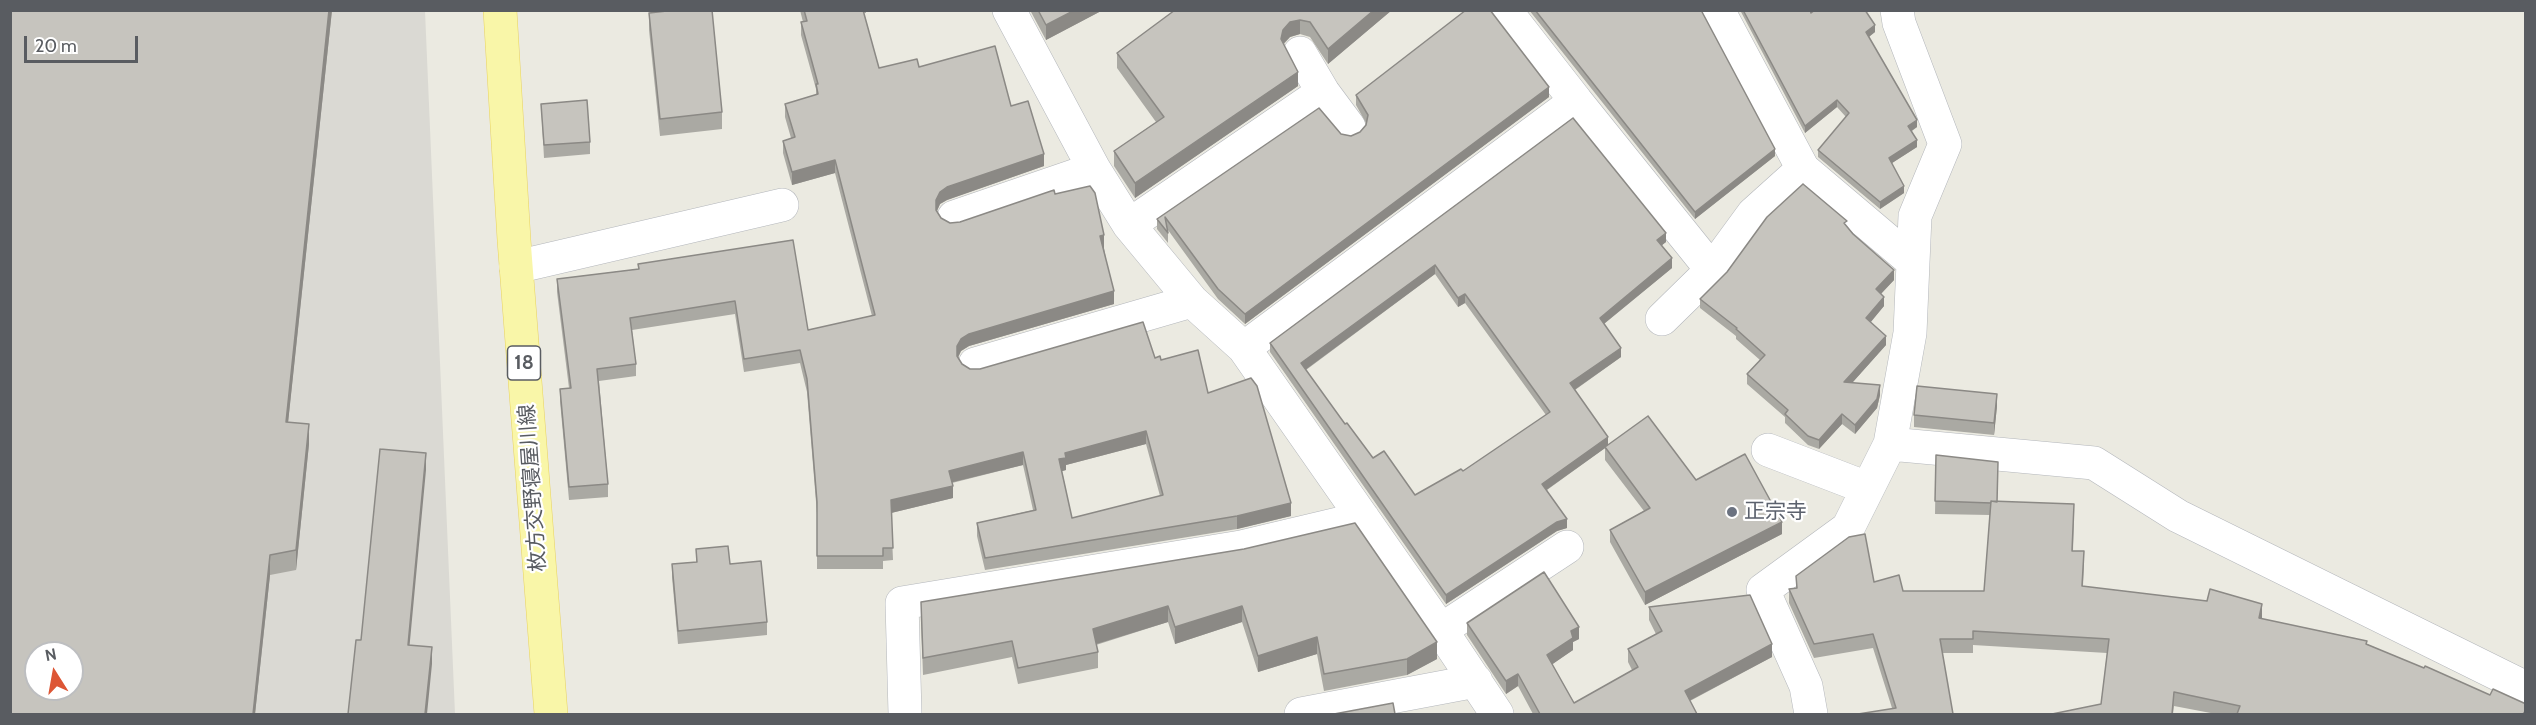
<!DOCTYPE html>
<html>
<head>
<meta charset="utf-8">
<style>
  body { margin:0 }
  #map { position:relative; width:2536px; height:725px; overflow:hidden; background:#ebeae1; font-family:Cabin,sans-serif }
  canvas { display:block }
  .frame { position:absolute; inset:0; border:12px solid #595c61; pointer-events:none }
  .north { position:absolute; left:24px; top:641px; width:60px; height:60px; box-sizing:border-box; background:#fff; border:2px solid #bdbec0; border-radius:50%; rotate:349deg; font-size:16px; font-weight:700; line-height:24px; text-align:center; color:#595c61 }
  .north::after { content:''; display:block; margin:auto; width:21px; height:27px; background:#dd5635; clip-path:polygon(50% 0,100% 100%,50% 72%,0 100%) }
  .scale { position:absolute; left:24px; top:36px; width:114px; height:27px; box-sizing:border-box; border:3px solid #595c61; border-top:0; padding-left:8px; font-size:18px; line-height:21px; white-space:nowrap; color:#595c61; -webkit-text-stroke:4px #fff; paint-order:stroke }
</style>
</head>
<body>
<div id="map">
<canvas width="2536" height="725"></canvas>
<div class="frame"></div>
<div class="north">N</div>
<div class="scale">20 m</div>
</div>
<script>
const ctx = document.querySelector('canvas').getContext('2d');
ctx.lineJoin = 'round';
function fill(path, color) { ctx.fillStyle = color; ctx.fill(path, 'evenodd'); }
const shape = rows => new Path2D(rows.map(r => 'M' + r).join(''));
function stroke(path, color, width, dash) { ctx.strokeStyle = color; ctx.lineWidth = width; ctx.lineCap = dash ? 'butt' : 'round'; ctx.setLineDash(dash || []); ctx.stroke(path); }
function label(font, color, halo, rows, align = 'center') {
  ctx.font = font + ' Cabin,"Noto Sans JP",sans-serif'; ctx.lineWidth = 4.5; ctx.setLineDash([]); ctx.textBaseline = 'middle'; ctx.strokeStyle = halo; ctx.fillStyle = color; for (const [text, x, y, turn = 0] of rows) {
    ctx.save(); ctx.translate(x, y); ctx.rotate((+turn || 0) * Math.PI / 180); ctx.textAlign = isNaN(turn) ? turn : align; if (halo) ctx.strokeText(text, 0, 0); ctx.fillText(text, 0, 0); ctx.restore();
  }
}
fill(shape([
  [10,11,425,11,455,714,11,714],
  [36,653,72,653,72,689,36,689]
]), '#dad9d3');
const minor = shape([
  [1009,10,1094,169,1129,225,1192,301,1244,348,1441,630,1497,714],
  [1718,10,1803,169,1913,262],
  [1300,53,1323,92,1349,127],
  [1576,101,1712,270,1753,214,1803,169],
  [954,217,1094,169],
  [1129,225,1323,92],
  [516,267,782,205],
  [1662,319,1712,270],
  [1244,348,1576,101,1505,10],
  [975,364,1192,301],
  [1890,444,2094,463,2178,516,2526,688],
  [1768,450,1867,488],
  [1441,630,1567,547],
  [905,714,902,603,1241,547,1363,518],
  [1301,714,1476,681],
  [1811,714,1806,686,1763,590,1848,528,1890,444,1910,333,1915,216,1945,144,1899,23,1897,10]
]);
const major = shape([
  [500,10,514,240,551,714]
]);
stroke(minor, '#b3b6bb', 34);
stroke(major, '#e8d25e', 34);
stroke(minor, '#fff', 33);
stroke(major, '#f9f6a8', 33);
fill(shape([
  [10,10,332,10,288,422,309,444,296,570,270,575,255,714,10,714],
  [561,10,578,10,561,12],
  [800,10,866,10,866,13,864,13,879,68,919,67,1011,106,1044,166,947,200,940,204,937,211,941,218,950,223,960,222,1055,194,1104,248,1114,304,969,346,961,351,958,358,962,364,970,369,980,369,1155,358,1161,360,1208,393,1291,516,1237,529,985,570,977,536,977,523,1033,510,1023,465,952,483,953,498,891,513,893,560,883,561,883,569,817,569,817,514,807,392,800,363,744,372,735,314,632,330,636,364,636,376,599,381,608,484,608,497,569,500,560,401,560,389,569,388,557,292,557,279,638,269,638,264,808,330,872,316,835,173,792,185,783,153,783,141,791,138,785,117,785,104,816,95,816,89,801,35,801,22,803,22],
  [1146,444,1160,496,1072,518,1062,471,1066,470,1066,465],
  [1030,10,1103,10,1046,40],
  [1175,10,1392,10,1328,64,1310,37,1300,34,1290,37,1284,44,1298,86,1135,198,1114,166,1114,151,1156,122,1117,68,1117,53],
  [1529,10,1701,10,1775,156,1695,219],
  [1740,10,1810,10,1811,13,1875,32,1869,37,1917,127,1912,131,1917,147,1892,163,1904,193,1880,209,1818,157,1818,150,1846,117,1837,107,1805,133],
  [649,13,722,112,722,129,660,136,649,30],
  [1356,95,1549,97,1245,324,1218,299,1168,230,1168,243,1157,229,1157,219,1341,134,1351,136,1360,132,1366,125,1366,123,1356,105],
  [541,104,590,142,590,154,544,158],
  [1573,118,1666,242,1662,245,1672,268,1604,324,1621,357,1575,390,1608,445,1696,480,1782,534,1645,605,1610,542,1610,530,1644,511,1605,460,1605,448,1547,490,1567,528,1557,531,1446,604,1270,352,1270,343],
  [1435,274,1458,307,1465,303,1546,415,1463,471,1415,495,1373,458,1345,424,1306,370],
  [1847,227,1894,280,1881,294,1884,306,1870,322,1886,345,1852,383,1880,395,1877,408,1855,434,1842,424,1819,449,1808,445,1785,423,1785,417,1747,384,1747,374,1760,360,1736,339,1736,336,1700,308,1700,299],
  [1997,406,1994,435,1914,427,1914,415],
  [1936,455,1998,475,1997,502,2074,518,2073,551,2084,565,2083,586,2262,619,2367,644,2526,714,2216,714,2174,706,2173,714,2052,714,2101,704,2107,653,1973,645,1973,653,1942,653,1953,714,1892,708,1873,648,1814,658,1789,603,1789,589,1796,588,1796,576,1874,582,1903,591,1984,591,1990,515,1935,514],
  [696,549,730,564,767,622,767,635,678,644,672,577,672,564,696,562],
  [1244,549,1437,659,1407,675,1324,691,1317,654,1258,672,1242,622,1175,644,1168,622,1096,645,1098,652,1098,668,1018,684,1012,657,923,675,921,619],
  [1649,607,1772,657,1690,701,1697,714,1533,714,1518,686,1506,694,1467,635,1467,623,1579,639,1573,642,1573,650,1552,664,1574,703,1632,670,1628,662,1628,649,1656,634,1649,620]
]), '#aaa9a3');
fill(shape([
  [329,10,332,10,286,442,286,422],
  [1075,10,1103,10,1046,40,1046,25],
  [1374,10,1392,10,1328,64,1328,49],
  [1300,20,1300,34,1290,37,1283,44,1281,39,1283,30,1290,22],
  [1875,25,1875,32,1866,39,1866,32],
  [1298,72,1298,86,1135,198,1135,183],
  [1549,87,1549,97,1245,324,1245,314],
  [1837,100,1837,107,1805,133,1805,126],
  [1917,120,1917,127,1908,133,1908,126],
  [1917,140,1917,147,1889,165,1889,158],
  [1775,149,1775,156,1695,219,1695,212],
  [1044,154,1044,166,947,200,940,204,936,213,936,200,940,192,947,187],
  [835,160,835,173,792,185,792,172],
  [1904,186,1904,193,1880,209,1880,202],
  [1666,233,1666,242,1657,249,1657,240],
  [1104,235,1104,248,1100,249,1100,236],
  [1672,258,1672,268,1600,327,1600,318],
  [1435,265,1435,274,1301,373,1301,363],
  [1894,270,1894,280,1876,299,1876,289],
  [1114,291,1114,304,969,346,961,351,957,359,957,346,961,339,969,334],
  [1465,294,1465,303,1458,307,1458,298],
  [1884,297,1884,306,1866,328,1866,318],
  [1886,336,1886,345,1844,392,1844,382],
  [1621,348,1621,357,1570,393,1570,383],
  [1880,385,1880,395,1877,408,1855,434,1855,425],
  [1997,394,1997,406,1994,435,1994,423],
  [1842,414,1842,424,1819,449,1819,440],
  [309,424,309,444,296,570,296,550],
  [1146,431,1146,444,1066,465,1066,470,1059,472,1059,459,1065,453],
  [1608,437,1608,446,1542,493,1542,484],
  [1023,452,1023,465,949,483,949,471],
  [426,453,426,470,408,662,408,645],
  [953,486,953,498,891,513,891,500],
  [1291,503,1291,516,1237,529,1237,516],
  [1567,519,1567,528,1557,531,1446,604,1446,595,1557,522],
  [1782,522,1782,534,1645,605,1645,592],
  [270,555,270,575,255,714,253,714],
  [2262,604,2262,618,2259,632,2259,618],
  [1168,606,1168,622,1093,645,1093,629],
  [1242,606,1242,622,1175,644,1175,627],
  [1579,627,1579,639,1573,642,1573,650,1547,668,1547,655,1571,631],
  [1317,637,1317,654,1258,672,1258,656],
  [1437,642,1437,659,1407,675,1407,659],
  [1772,644,1772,657,1685,703,1685,691],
  [432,647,432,664,427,714,425,714],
  [1518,674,1518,686,1506,694,1506,681]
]), '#8b8985');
const building = shape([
  [10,10,329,10,286,422,309,424,296,550,270,555,253,714,10,714,10,10],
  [36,653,72,653,72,689,36,689,36,653],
  [676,10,712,10,722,112,660,119,649,13,676,10],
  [804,10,863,10,879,68,917,59,919,67,995,46,1011,106,1028,101,1044,154,947,187,940,192,936,200,936,210,941,218,950,223,960,222,1054,190,1055,194,1090,186,1095,193,1104,235,1100,236,1114,291,969,334,961,339,957,346,957,356,962,364,970,369,980,369,1143,322,1155,358,1160,356,1161,360,1198,350,1208,393,1251,378,1257,386,1291,503,1237,516,985,558,977,523,1036,510,1023,452,949,471,953,486,891,500,893,548,883,548,883,556,817,556,817,502,807,379,800,350,744,359,735,301,630,318,636,364,597,369,608,484,569,487,560,389,571,388,557,279,639,269,638,264,793,240,808,330,875,315,835,160,792,172,783,141,795,137,785,104,818,94,816,84,818,84,801,22,807,21,804,10],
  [1146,431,1163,495,1072,518,1059,459,1066,458,1065,453,1146,431],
  [1038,10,1075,10,1046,25,1038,10],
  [1175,10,1374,10,1328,49,1310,22,1300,20,1290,22,1283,30,1281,39,1298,72,1135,183,1114,151,1164,117,1117,53,1175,10],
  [1466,10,1490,10,1549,87,1245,314,1218,289,1165,217,1168,233,1157,219,1319,108,1341,134,1351,136,1360,132,1366,125,1368,115,1356,95,1466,10],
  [1535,10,1701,10,1775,149,1695,212,1535,10],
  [1743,10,1810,10,1811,13,1815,10,1865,10,1875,25,1866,32,1917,120,1908,126,1917,140,1889,158,1904,186,1880,202,1818,150,1849,113,1837,100,1805,126,1743,10],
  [587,100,590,142,544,145,541,104,587,100],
  [1573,118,1666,233,1657,240,1672,258,1600,318,1621,348,1570,383,1608,437,1542,484,1567,519,1557,522,1446,595,1270,343,1573,118],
  [1435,265,1458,298,1465,294,1550,412,1463,471,1461,469,1415,495,1384,451,1373,458,1347,423,1345,424,1301,363,1435,265],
  [1803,184,1847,221,1844,223,1853,234,1894,270,1876,289,1884,297,1866,318,1886,336,1844,382,1880,385,1877,399,1855,425,1842,414,1819,440,1808,436,1785,414,1788,410,1747,374,1765,355,1736,329,1737,328,1700,299,1727,272,1767,217,1803,184],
  [1917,386,1997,394,1994,423,1914,415,1917,386],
  [1648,416,1696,480,1745,454,1782,522,1645,592,1610,530,1650,508,1605,447,1648,416],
  [380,449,426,453,408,645,432,647,425,714,348,714,356,640,361,640,380,449],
  [1936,455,1998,462,1997,502,1991,501,1991,503,1935,501,1936,455],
  [1991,501,2074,504,2072,551,2084,551,2082,586,2207,601,2210,589,2262,604,2259,618,2367,641,2366,644,2424,668,2425,666,2490,695,2493,689,2526,704,2526,710,2523,714,2237,714,2240,706,2174,692,2172,714,2052,714,2101,704,2109,639,1973,631,1973,639,1940,639,1953,714,1858,714,1896,708,1873,634,1814,644,1789,589,1797,588,1796,576,1849,537,1865,534,1874,582,1899,575,1903,591,1984,591,1991,501],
  [1355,523,1437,642,1407,659,1324,674,1317,637,1258,656,1242,606,1175,627,1168,606,1093,629,1098,652,1018,668,1012,641,923,658,921,602,1244,549,1355,523],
  [728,546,730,564,761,561,767,622,678,631,672,564,697,562,696,549,728,546],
  [1544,572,1579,627,1571,631,1573,638,1547,655,1574,703,1638,667,1628,649,1662,631,1649,607,1750,595,1772,644,1685,691,1697,714,1540,714,1518,674,1506,681,1467,623,1544,572],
  [1393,703,1395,714,1334,714,1393,703]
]);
fill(building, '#c6c4be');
stroke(building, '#8b8985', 1.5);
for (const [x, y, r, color] of [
  [1732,512,6,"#6b7280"]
]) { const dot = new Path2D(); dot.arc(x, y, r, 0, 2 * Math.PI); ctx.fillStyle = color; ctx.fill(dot); stroke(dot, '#fff', 2); }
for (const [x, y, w] of [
  [524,363,33]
]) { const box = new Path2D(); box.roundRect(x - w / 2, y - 17, w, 34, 4.5); ctx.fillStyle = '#fff'; ctx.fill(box); stroke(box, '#595c61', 1.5); }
label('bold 20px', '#595c61', null, [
  ["18",524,363]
]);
label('21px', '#595c61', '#fff', [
  ["枚方交野寝屋川線",533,488,-94]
]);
label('21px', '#5b616d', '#fff', [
  ["正宗寺",1744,512]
], 'left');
</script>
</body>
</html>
